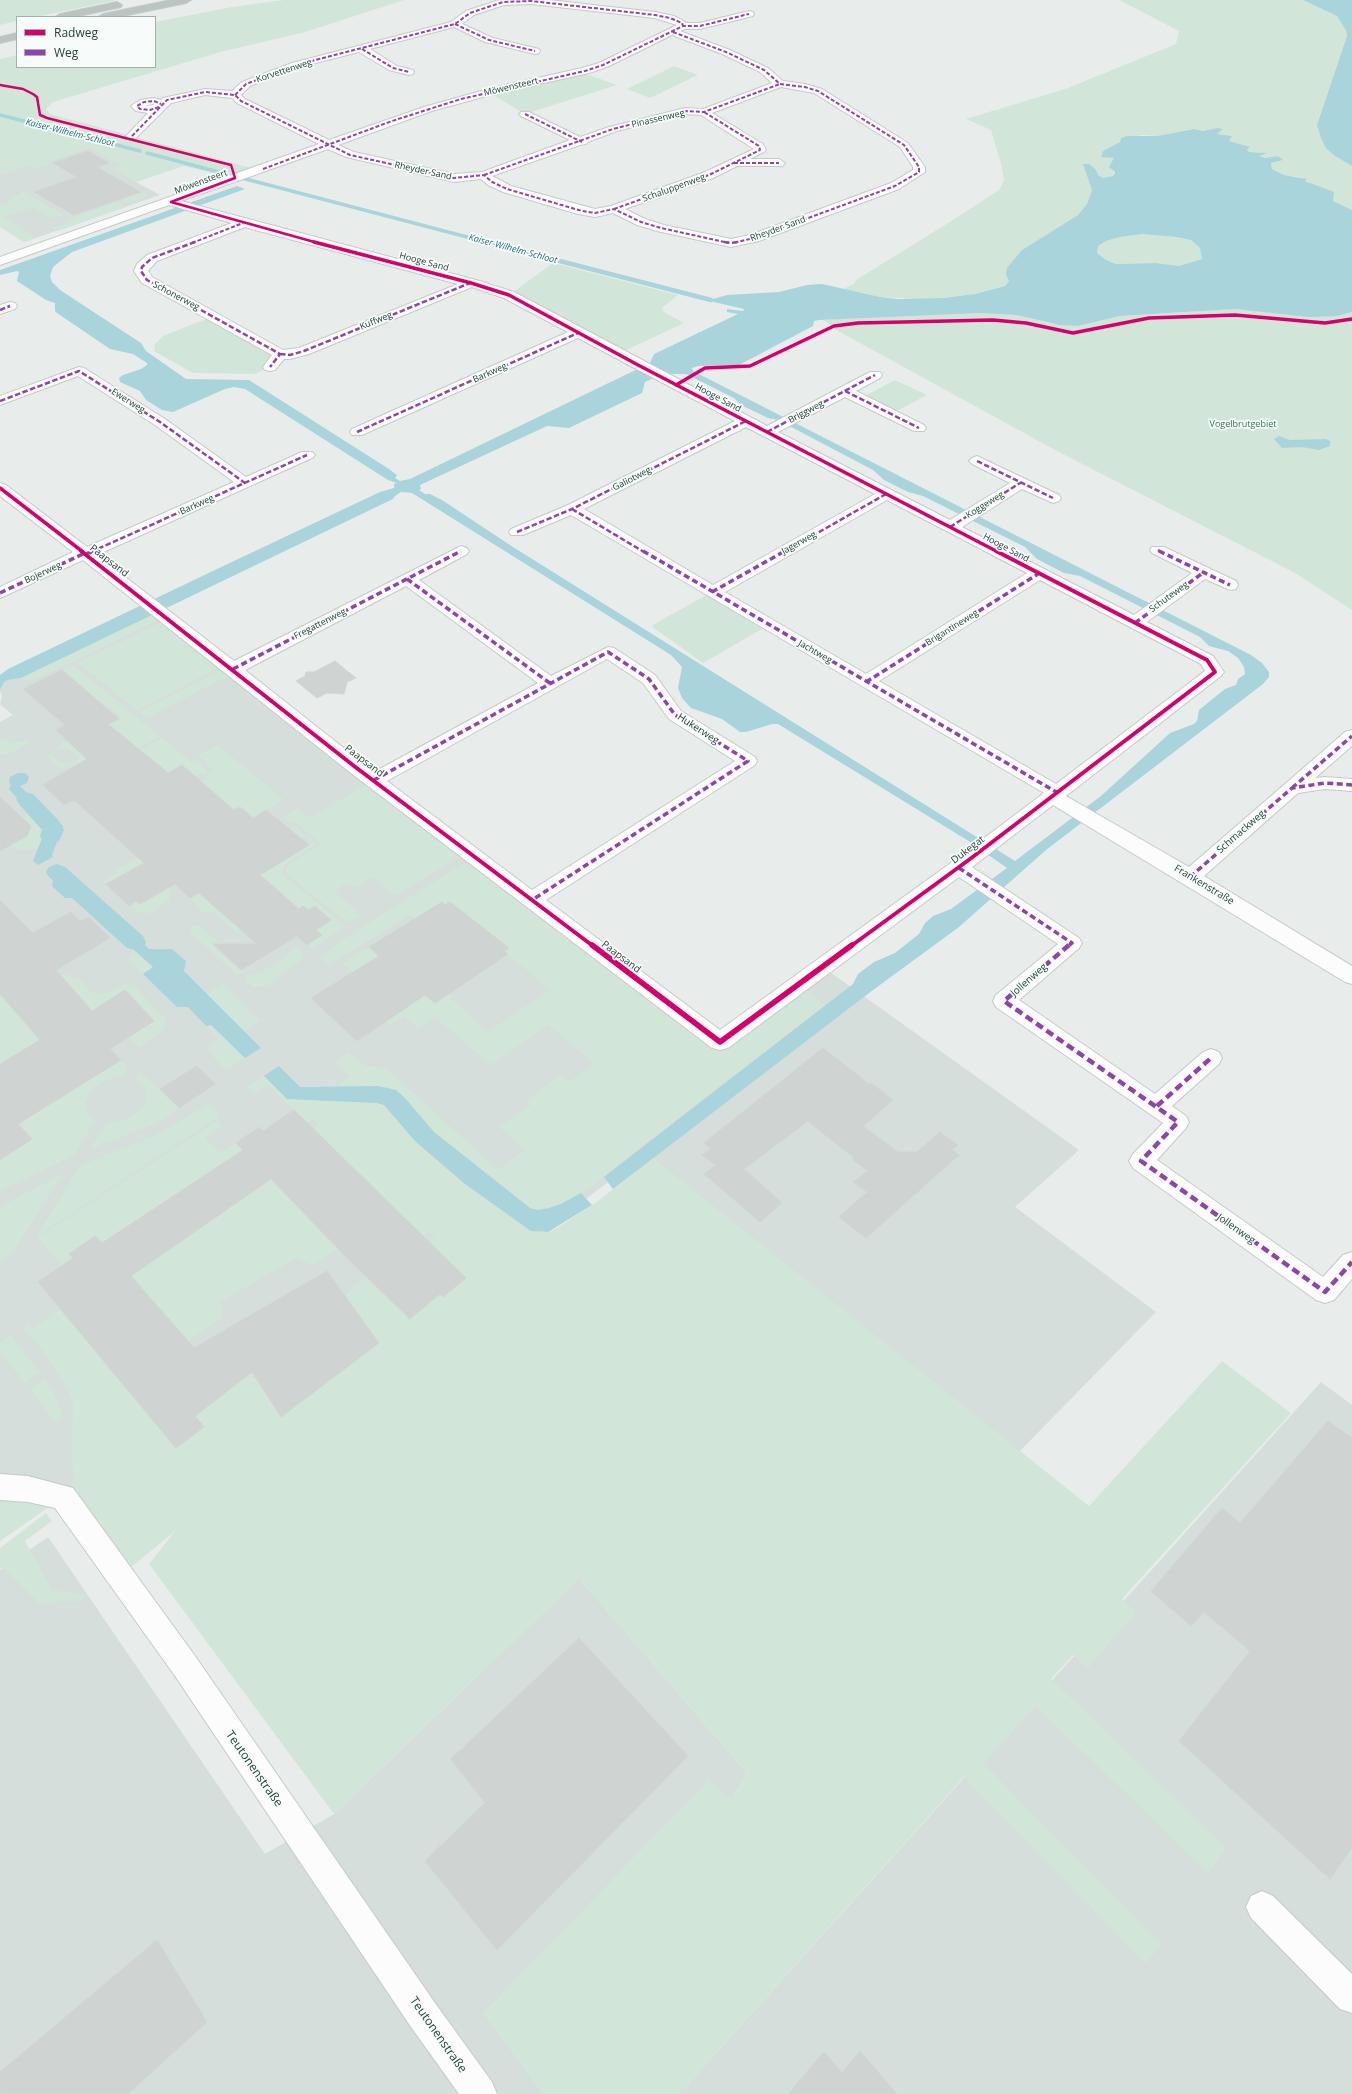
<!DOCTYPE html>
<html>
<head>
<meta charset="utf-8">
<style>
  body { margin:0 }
  #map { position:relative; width:1352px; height:2094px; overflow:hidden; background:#e8edeb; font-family:"Open Sans",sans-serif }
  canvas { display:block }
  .legend { position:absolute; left:16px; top:16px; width:140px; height:52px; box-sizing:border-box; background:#f7fbf9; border:1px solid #a3b1ad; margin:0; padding:5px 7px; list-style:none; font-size:12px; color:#24423a }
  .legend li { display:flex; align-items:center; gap:8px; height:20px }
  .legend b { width:20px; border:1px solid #a3b1ad }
</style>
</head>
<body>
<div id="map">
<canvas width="1352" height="2094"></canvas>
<ul class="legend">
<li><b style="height:5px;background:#d6006c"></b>Radweg</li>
<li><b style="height:5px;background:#8e44ad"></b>Weg</li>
</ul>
</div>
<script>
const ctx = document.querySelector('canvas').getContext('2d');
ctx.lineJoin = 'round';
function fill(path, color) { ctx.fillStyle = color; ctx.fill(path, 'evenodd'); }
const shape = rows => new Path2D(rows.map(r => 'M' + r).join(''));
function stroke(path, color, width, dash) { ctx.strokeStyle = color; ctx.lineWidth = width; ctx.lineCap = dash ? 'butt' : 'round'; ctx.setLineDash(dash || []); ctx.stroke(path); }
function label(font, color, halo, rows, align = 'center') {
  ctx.font = font + ' "Open Sans",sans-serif'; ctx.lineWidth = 3.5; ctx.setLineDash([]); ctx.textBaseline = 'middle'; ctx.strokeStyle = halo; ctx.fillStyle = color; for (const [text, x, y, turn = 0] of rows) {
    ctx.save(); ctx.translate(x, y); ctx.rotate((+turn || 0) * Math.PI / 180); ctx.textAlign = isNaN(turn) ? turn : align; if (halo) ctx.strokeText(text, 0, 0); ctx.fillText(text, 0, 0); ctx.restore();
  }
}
fill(shape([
  [10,120,182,166,136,182,160,195,24,242,0,227,0,123],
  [160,611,720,1042,823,967,1079,1150,1015,1207,1156,1312,1019,1452,646,1153,586,1199,566,1211,120,1576,63,1497,0,1541,0,722,13,715,0,704,2,696,0,690,4,682,8,680,21,678],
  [1321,1382,1352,1405,1352,2094,679,2094],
  [48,1537,265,1854,334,1814,579,1578,747,1773,731,1800,709,1781,484,2013,544,2094,0,2094,0,1570]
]), '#d6dedb');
fill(shape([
  [0,0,117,0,36,17,17,17,17,21,0,25],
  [284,0,404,0,302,33,224,51,53,102,46,109,50,114,248,167,263,169,235,178,183,166,136,182,113,169,122,166,90,148,47,162,50,164,37,169,30,165,0,175,0,59,17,55,17,67,155,67,155,22,232,7],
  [1119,0,1303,0,1337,16,1345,25,1347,36,1317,125,1335,156,1352,166,1352,210,1335,202,1332,200,1334,196,1300,177,1284,175,1272,169,1271,163,1282,160,1278,156,1265,158,1259,157,1262,152,1249,152,1247,150,1250,148,1229,141,1231,136,1217,134,1217,128,1203,131,1194,129,1157,136,1143,135,1121,138,1120,142,1103,151,1102,156,1114,158,1113,176,1103,178,1098,175,1087,204,1078,215,1022,250,1008,278,1009,281,1005,286,962,297,920,299,880,297,843,289,854,284,856,280,945,225,999,190,1004,180,1001,164,991,130,966,119,1068,88,1176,44,1179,31],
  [674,66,698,75,650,98,627,89],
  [580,72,617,85,525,114,488,92],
  [102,169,147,194,146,197,128,203,122,199,140,192,98,170],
  [23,192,64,215,52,219,33,207,4,217,37,238,24,242,0,227,0,206,11,202,8,200],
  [117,202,126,207,58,231,53,228,73,221,70,218],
  [1142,234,1176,237,1191,240,1200,248,1202,259,1179,266,1156,263,1116,264,1106,260,1097,253,1097,246,1106,241,1120,237],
  [553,263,678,295,662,308,664,312,684,323,618,354,509,295],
  [1235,309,1293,315,1345,314,1352,312,1352,610,1295,573,1057,451,838,331,824,320,883,316,979,313,1016,315,1049,323,1078,326,1120,316],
  [214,316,280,354,270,367,255,374,193,373,154,351,155,344,163,336],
  [895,380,927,395,897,411,865,396],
  [712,592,769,625,703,663,651,626],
  [160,611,167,616,36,679,24,680,21,678],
  [170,618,226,664,137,710,78,663],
  [74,665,160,737,137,748,121,734,103,744,90,733,121,717,110,707,107,708,62,670],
  [228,666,236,672,146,718,140,712],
  [0,738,12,742,25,741,30,742,7,755,0,755],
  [162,738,190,761,198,761,207,770,206,773,204,775,201,773,195,777,182,765,164,775,140,750],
  [67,741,87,759,71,767,59,768,48,757,49,754,55,753,52,756,62,764,76,763,80,758,68,748,57,750,55,749],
  [218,745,284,800,253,818,240,807,233,811,201,782,207,778,205,777,212,769,198,755],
  [374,780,467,852,395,896,373,877,355,888,347,883,334,891,362,916,347,923,287,874,286,870,288,865,321,844,295,822,292,824,283,817,298,808,310,818],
  [32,812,47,826,38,849,14,849,10,845,30,826,22,817],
  [294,826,317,844,284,865,282,874,343,924,343,928,312,949,307,945,322,935,316,930,331,920,315,906,309,910,303,906,299,909,260,875,313,843,305,836,301,838,290,829],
  [146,853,151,859,106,884,103,881,117,873,115,870],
  [474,857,720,1042,799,985,826,1005,722,1084,593,1186,561,1204,538,1210,530,1208,434,1132,405,1098,387,1087,337,1086,350,1076,334,1062,348,1052,365,1066,387,1069,498,1170,525,1150,499,1127,531,1105,526,1101,561,1075,569,1082,595,1064,548,1025,491,1065,435,1017,418,1029,404,1016,390,1025,387,1021,425,995,435,1003,447,995,488,1032,550,990,504,951,508,948,450,902,445,905,442,902,415,919,410,915,329,965,321,957,348,936],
  [172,885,169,900,151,913,140,913,131,904],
  [202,891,251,926,238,934,214,912,203,912,190,898],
  [197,924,221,944,217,944,216,951,221,951,240,970,244,968,243,973,235,974,191,932,190,927],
  [369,947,379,956,353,972,343,963],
  [297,948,302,954,302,959,270,984,262,987,253,987,246,982,245,978,248,975,260,973,288,955,291,950],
  [134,950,153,967,143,974,131,963,128,957],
  [64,974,79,979,91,992,96,994,109,992,125,984,133,985,164,1017,166,1020,164,1028,160,1033,139,1047,129,1037,154,1021,126,990,92,1011,63,978,56,975],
  [223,984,261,1021,244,1031,206,994],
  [6,993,5,1000,40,1040,0,1064,0,997],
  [211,1025,245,1058,226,1070,205,1048,218,1039,206,1026],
  [121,1060,125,1065,127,1070,124,1076,114,1077,102,1082,90,1091,85,1104,89,1115,95,1121,74,1155,0,1191,0,1160,32,1139,18,1124],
  [140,1072,179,1108,166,1118,142,1129,90,1149,107,1123,117,1122,129,1118,139,1111,145,1103,147,1094,142,1084,135,1079],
  [264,1076,287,1099,377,1103,384,1105,415,1141,465,1184,531,1231,548,1232,557,1228,598,1201,653,1158,1089,1506,1222,1361,1291,1413,1122,1599,1136,1612,1088,1668,1073,1655,1051,1679,1226,1848,1208,1873,1036,1706,983,1763,1162,1945,1145,1963,964,1777,679,2094,544,2094,484,2013,709,1780,731,1800,747,1773,579,1578,334,1814,149,1564,176,1530,120,1576,63,1497,0,1541,0,1487,69,1491,74,1480,72,1455,73,1402,68,1389,36,1341,22,1328,28,1324,32,1329,61,1309,176,1448,203,1427,192,1413,241,1355,281,1417,378,1343,345,1295,354,1289,352,1286,368,1278,410,1319,433,1300,437,1292,443,1297,466,1278,429,1242,435,1238,429,1232,423,1236,313,1129,319,1125,313,1119,307,1123,268,1085,255,1094,247,1087],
  [209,1104,220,1115,217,1118,37,1236,80,1166,154,1136],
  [218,1120,222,1126,205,1138,221,1153,236,1143,253,1162,223,1164,126,1227,114,1256,95,1236,69,1254,73,1258,62,1266,38,1237],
  [260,1167,339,1248,313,1265,296,1258,220,1302,223,1314,222,1318,188,1341,120,1263],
  [62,1174,13,1252,0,1262,0,1207],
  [11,1335,39,1372,25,1383,0,1352,0,1343],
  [45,1379,54,1393,61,1412,63,1418,55,1422,30,1389],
  [46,1513,52,1521,25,1541,52,1590,85,1595,82,1601,40,1604,3,1567,0,1569,0,1548]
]), '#d1e6d8');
fill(shape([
  [1303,0,1352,0,1352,166,1335,156,1326,148,1321,138,1317,125,1347,36,1346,30,1337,16],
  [1217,128,1223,129,1217,134,1232,136,1229,141,1250,147,1247,150,1249,152,1267,153,1259,156,1265,158,1278,156,1283,160,1271,163,1272,169,1284,175,1307,179,1305,181,1334,192,1333,201,1352,210,1352,312,1337,316,1309,317,1235,309,1120,316,1078,326,1060,325,1016,315,979,313,819,320,814,321,813,326,739,365,698,366,692,368,693,371,1251,655,1262,663,1269,672,1269,677,1263,684,1046,850,959,927,869,993,613,1189,604,1177,636,1152,853,984,858,974,874,962,895,953,919,934,925,923,933,916,951,909,1007,868,967,840,778,724,772,724,746,732,740,732,722,719,691,708,682,698,678,688,682,667,671,655,412,493,401,492,395,496,393,499,21,678,8,680,4,682,0,690,0,675,8,669,217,569,380,492,394,488,394,484,397,483,388,480,245,389,234,387,225,389,173,412,162,410,146,400,140,391,120,382,119,378,123,375,141,369,147,365,147,363,133,354,110,349,57,313,55,311,55,303,46,300,17,281,19,272,17,271,0,275,0,270,237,186,245,189,72,252,53,267,50,276,52,282,60,290,141,343,146,351,186,379,249,380,389,469,397,475,395,478,400,481,410,479,650,363,654,354,738,314,727,312,727,309,743,311,744,309,701,299,703,297,713,299,727,295,779,292,807,285,822,284,880,297,897,299,944,298,975,294,1005,286,1009,281,1006,274,1007,268,1022,250,1078,215,1087,204,1092,190,1083,164,1089,164,1096,170,1098,175,1103,178,1113,176,1115,172,1109,167,1114,158,1101,157,1103,151,1120,142,1121,138,1127,136,1157,136,1194,129,1203,131],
  [1142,234,1176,237,1191,240,1200,248,1202,259,1179,266,1156,263,1116,264,1106,260,1097,253,1098,246,1106,241,1120,237],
  [667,372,672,374,686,374,734,398,741,405,768,418,778,420,873,470,884,480,908,492,923,496,1025,547,1037,559,1064,573,1080,576,1200,637,1209,646,1228,651,1238,658,1244,667,1245,674,1238,679,1236,685,1225,689,1199,710,1197,721,1194,724,1170,733,1101,796,1015,861,513,547,442,500,430,494,425,494,419,490,421,489,420,485,547,426,569,428,642,393,645,382],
  [1279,436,1290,440,1326,439,1330,441,1330,446,1319,450,1302,447,1282,448,1274,439],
  [18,773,25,773,29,777,27,783,20,786,26,792,16,797,9,789,11,785,9,782,10,777],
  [43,806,63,826,52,855,53,857,38,865,33,861,47,826,32,812],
  [65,867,106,906,95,913,79,898,65,898,52,886,53,880,49,876],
  [114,914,127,926,139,939,129,945,103,920],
  [144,944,149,949,172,949,186,961,184,971,261,1048,245,1058,211,1025,206,1026,188,1007,177,1007,143,974,153,967,134,950],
  [279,1066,300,1087,378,1086,396,1090,405,1098,434,1132,530,1208,538,1210,549,1208,561,1204,581,1193,592,1205,548,1232,531,1231,465,1184,415,1141,384,1105,377,1103,287,1099,264,1076]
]), '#a9d4db');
stroke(shape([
  [0,115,140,151],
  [147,153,226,174],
  [242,178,490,243]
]), '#a9d4db', 3.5);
stroke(shape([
  [486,242,711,300]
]), '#a9d4db', 4.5);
fill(shape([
  [26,792,33,794,59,821,64,830,59,841,51,843,43,841,40,836,42,830,19,804,16,799,19,794,26,792],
  [57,864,65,867,143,936,146,942,143,948,135,950,127,948,49,877,46,872,49,867,57,864]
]), '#a9d4db');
const building = shape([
  [88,151,109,163,97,167,141,192,74,215,34,192,77,177,53,163,88,151],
  [335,661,356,678,347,682,344,694,327,693,317,698,296,681,305,676,306,672,314,672,335,661],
  [62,670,119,719,108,724,168,773,182,765,234,810,240,807,253,818,266,810,309,845,260,875,299,909,303,906,309,910,315,906,331,920,316,930,322,935,307,945,297,936,241,970,213,944,257,944,199,893,190,898,175,884,140,904,136,901,129,906,106,884,144,863,74,800,64,805,43,785,87,759,56,730,65,725,23,689,62,670],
  [0,797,31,826,27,836,0,851,0,797],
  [0,900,33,933,71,912,80,921,89,917,110,938,56,970,92,1011,125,990,154,1021,110,1049,121,1060,18,1124,32,1139,0,1160,0,1064,40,1040,0,994,0,900],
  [442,902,445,905,450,902,509,948,504,951,508,954,435,1003,425,995,357,1041,311,998,379,956,369,947,442,902],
  [823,1048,869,1084,871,1083,893,1100,863,1126,898,1152,917,1152,940,1132,958,1145,952,1150,959,1155,866,1238,839,1217,867,1192,853,1182,868,1171,852,1159,854,1158,808,1121,744,1169,782,1203,760,1222,704,1174,716,1165,702,1155,711,1149,704,1143,823,1048],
  [197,1066,215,1084,179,1108,160,1089,197,1066],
  [294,1110,466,1278,443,1297,440,1294,410,1319,348,1259,271,1179,131,1276,194,1348,327,1271,379,1343,281,1417,252,1372,195,1416,204,1427,176,1448,38,1282,73,1258,69,1254,95,1236,102,1243,243,1150,236,1143,259,1127,263,1131,294,1110],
  [1328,1421,1352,1438,1352,1848,1330,1879,1179,1741,1250,1651,1204,1612,1191,1626,1151,1591,1222,1508,1240,1523,1328,1421],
  [579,1638,688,1756,497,1950,425,1861,485,1803,451,1759,579,1638],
  [157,1940,207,2022,128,2094,0,2094,0,2072,157,1940],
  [860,2051,897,2094,788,2094,824,2052,842,2073,860,2051]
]);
fill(building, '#cfd4d2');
stroke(building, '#d1d6d4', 1);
const street = shape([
  [499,0,549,0,655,12,674,16,687,23,700,23,749,11,753,12,754,14,753,16,700,29,685,29,680,31,730,50,768,68,783,81,805,84,822,89,908,143,925,167,925,172,899,189,759,241,731,247,657,231,637,225,613,213,595,217,578,214,503,192,488,185,481,179,454,182,346,157,328,149,181,201,476,280,514,292,767,426,870,372,880,372,882,375,880,378,856,391,924,425,926,428,924,431,914,431,845,397,778,432,950,520,1010,483,972,464,969,461,972,458,977,456,1059,495,1061,498,1059,501,1053,503,1022,489,962,527,1134,615,1192,573,1152,553,1150,550,1152,547,1164,547,1236,581,1238,585,1236,589,1230,590,1205,579,1147,622,1213,656,1224,672,1221,676,1066,796,1189,867,1345,732,1352,730,1352,746,1315,778,1325,777,1352,779,1352,791,1325,789,1298,793,1204,876,1352,966,1352,984,1345,982,1053,805,972,867,1079,938,1082,943,1079,948,1019,1000,1155,1094,1203,1052,1211,1049,1219,1052,1222,1058,1219,1064,1172,1106,1186,1116,1189,1122,1186,1128,1157,1160,1323,1277,1343,1255,1352,1252,1352,1279,1334,1300,1325,1303,1316,1300,1133,1168,1129,1161,1133,1154,1163,1123,996,1007,993,1001,996,995,1058,944,959,877,728,1048,720,1050,712,1048,347,770,83,560,0,598,0,587,73,552,0,496,0,483,6,485,87,547,234,482,155,425,78,376,0,405,0,396,79,367,84,368,165,419,246,477,302,452,312,452,315,455,312,458,97,555,234,661,461,546,467,548,469,551,467,554,419,580,551,676,608,647,614,648,655,675,681,711,755,757,757,761,755,765,546,900,720,1030,963,854,1044,793,571,515,523,535,511,535,509,532,511,529,566,506,735,421,578,338,362,435,352,435,350,432,352,429,568,332,504,298,472,287,309,354,290,359,284,359,275,370,270,371,265,370,263,367,272,355,142,283,134,271,137,264,147,255,232,223,169,205,0,265,0,257,319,144,237,103,232,98,205,95,171,103,136,138,128,138,126,136,128,134,148,113,136,111,131,106,140,100,154,98,161,100,163,98,205,89,232,91,242,82,292,63,451,22,466,11,499,0],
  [531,4,655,18,677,25,599,63,582,68,488,89,424,107,329,140,245,99,241,95,250,86,300,67,359,52,389,70,409,75,413,74,414,72,413,70,397,66,370,49,454,27,485,42,535,54,539,53,540,51,539,49,493,38,462,24,474,15,504,5,531,4],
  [672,35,722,54,760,72,772,83,703,109,685,108,609,127,580,137,529,112,521,112,519,114,521,116,570,140,482,172,454,174,354,152,338,145,432,111,490,95,589,73,607,67,672,35],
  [781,87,814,93,900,147,913,167,913,170,891,183,750,235,731,239,664,225,645,219,625,209,713,178,737,166,783,166,785,163,779,159,750,159,764,152,766,150,763,144,712,113,781,87],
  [153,104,154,105,145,106,147,105,153,104],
  [685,114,701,115,754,149,705,172,611,206,595,209,511,186,492,176,580,145,586,144,588,142,617,131,685,114],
  [245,227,259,231,458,284,299,348,283,350,152,277,148,271,157,261,245,227],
  [746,427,875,494,713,585,584,509,746,427],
  [887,500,1027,573,866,674,725,592,887,500],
  [1040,580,1201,664,1205,671,1056,784,879,681,1040,580],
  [406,586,538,683,374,772,245,670,406,586],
  [607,659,643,683,669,719,735,761,532,890,387,781,607,659],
  [10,302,15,303,17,306,15,309,0,314,0,305,10,302],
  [0,1474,28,1476,73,1488,195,1656,435,2003,492,2082,497,2094,459,2094,411,2027,175,1676,55,1508,28,1502,0,1500,0,1474],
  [1262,1891,1273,1896,1352,1974,1352,2013,1340,2009,1251,1918,1246,1907,1251,1896,1262,1891]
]);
const highway = shape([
  [171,0,191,0,186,3,118,17,98,17,103,14,171,0],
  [117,2,122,5,121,7,74,17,55,17,60,14,117,2],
  [17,33,17,39,0,43,0,37,17,33]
]);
stroke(street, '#c5cac8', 2);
stroke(highway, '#c3ccc9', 2);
fill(street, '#fcfcfc');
fill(highway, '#bcc4c2');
stroke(shape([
  [455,24,489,40,535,51],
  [673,32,726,52,764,70,780,84,805,87,818,91,904,145,919,167,919,172,895,186,754,238,733,243],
  [362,49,393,68,409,72],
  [235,95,246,84,296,65,455,24,470,13,503,2,531,1,655,15,670,18,682,23,683,26],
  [159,107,150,110,140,109,137,106,144,102,154,101,161,104],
  [525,114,582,142],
  [132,136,167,100,205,92,235,95,241,101,350,155,454,178,484,175,492,182,507,189,582,211,595,213,614,209,641,222,661,228,729,243],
  [734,163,779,163],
  [263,169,392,121,461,99,585,71,603,65,683,26,700,26,749,14],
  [484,175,613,129,685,111,704,112,780,84],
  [614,209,709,175,760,150,759,146,704,112],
  [192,243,243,223]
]), '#8e44ad', 2, [4, 2]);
stroke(shape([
  [195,242,152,258,142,267,141,271,147,280,280,354,270,367],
  [724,242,731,243,738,242],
  [0,310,10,306],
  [280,354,290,355,304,351,470,283],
  [845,391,919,428],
  [0,401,79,371,160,422,245,483],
  [357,432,578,333],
  [767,432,875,375],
  [977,461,1053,498],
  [572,509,644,552],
  [950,527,1020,483],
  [517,532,572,509,746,421],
  [1158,550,1161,552],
  [91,552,307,455],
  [784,552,886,494]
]), '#8e44ad', 2.5, [5.5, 2.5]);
stroke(shape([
  [643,551,1058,793],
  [1159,551,1230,585],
  [86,554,94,551],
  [407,579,551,684],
  [712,592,785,551],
  [0,593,85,553],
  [1135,623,1204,572],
  [233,669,461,551],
  [866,682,1038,574],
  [374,780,608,652,649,679,675,715,748,761,532,900],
  [1292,788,1352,736],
  [959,868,1072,943,1068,946],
  [1190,877,1292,788,1325,783,1352,785]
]), '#8e44ad', 3.5, [6, 3.5]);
stroke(shape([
  [1069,945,1004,1001,1178,1122,1141,1161,1325,1292,1352,1262],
  [1157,1106,1211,1058]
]), '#8e44ad', 4.5, [8, 4.5]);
stroke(shape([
  [0,85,23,89,33,94,37,97,40,115,47,118,231,165,235,178,171,202],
  [171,202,318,243]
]), '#d6006c', 2.5);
stroke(shape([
  [314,242,471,283,509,295,638,365,998,552],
  [676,385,705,368,750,366,834,326,858,323,993,320,1026,323,1073,333,1149,318,1235,315,1325,323,1352,319],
  [0,488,83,552]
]), '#d6006c', 3.5);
stroke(shape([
  [81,551,354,766,593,946],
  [851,946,970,859,1215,672,1207,660,996,551]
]), '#d6006c', 4);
stroke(shape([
  [592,945,720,1042,852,945]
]), '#d6006c', 5.5);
label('9px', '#24423a', '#f7fbf9', [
  ["Korvettenweg",284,71,-18],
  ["Möwensteert",511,87,-13],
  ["Pinassenweg",658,119,-13],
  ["Rheyder Sand",423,171,12],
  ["Möwensteert",201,182,-20],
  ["Schaluppenweg",674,188,-20],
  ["Rheyder Sand",778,229,-20],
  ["Hooge Sand",424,262,15],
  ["Schonerweg",176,296,28],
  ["Kuffweg",376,321,-22],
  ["Barkweg",490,373,-24],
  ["Hooge Sand",718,398,28],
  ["Ewerweg",128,401,32],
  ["Briggweg",806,412,-28],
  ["Galiotweg",632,479,-27],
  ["Barkweg",197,505,-24],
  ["Koggeweg",985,505,-32],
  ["Jagerweg",799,543,-29],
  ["Hooge Sand",1006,548,28],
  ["Bojerweg",43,573,-25],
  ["Schuteweg",1169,597,-36],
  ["Fregattenweg",320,624,-27],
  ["Brigantineweg",952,628,-32],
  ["Jachtweg",815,652,30]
]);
label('italic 9px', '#1c6f80', '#f7fbf9', [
  ["Kaiser-Wilhelm-Schloot",70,133,14],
  ["Kaiser-Wilhelm-Schloot",513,249,15]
]);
label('9px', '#2d7a4b', '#f7fbf9', [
  ["Vogelbrutgebiet",1243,424]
]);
label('10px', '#24423a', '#f7fbf9', [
  ["Paapsand",109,561,38],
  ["Hukerweg",698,729,33],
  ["Paapsand",364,761,37],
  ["Schmackweg",1241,832,-41],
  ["Dukegat",968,850,-37],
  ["Frankenstraße",1204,885,31],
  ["Paapsand",621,957,37],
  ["Jollenweg",1029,980,-41],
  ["Jollenweg",1236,1229,35]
]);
label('12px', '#24423a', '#f7fbf9', [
  ["Teutonenstraße",254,1769,55],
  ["Teutonenstraße",438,2035,55]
]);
</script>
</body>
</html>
